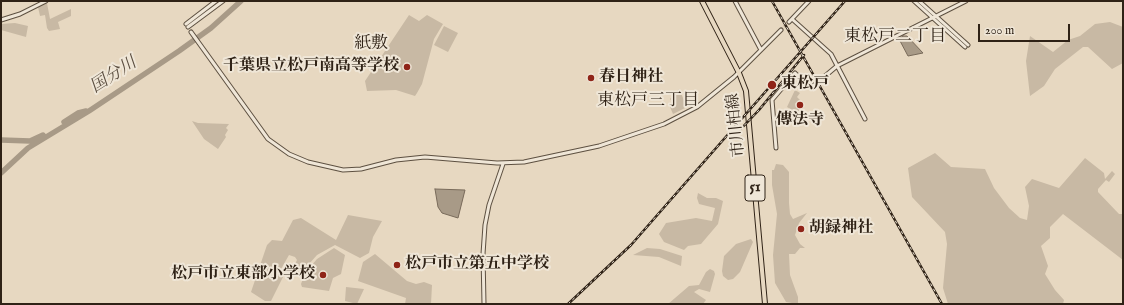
<!DOCTYPE html>
<html>
<head>
<meta charset="utf-8">
<style>
  body { margin:0 }
  #map { position:relative; width:1124px; height:305px; overflow:hidden; background:#e7d8c1; font-family:"IM FELL English",serif }
  canvas { display:block }
  .frame { position:absolute; inset:0; border:2px solid #2f2216; pointer-events:none }
  .scale { position:absolute; left:978px; top:24px; width:92px; height:18px; box-sizing:border-box; border:2px solid #2f2216; border-top:0; padding-left:5px; font-size:12px; line-height:14px; white-space:nowrap; color:#2f2216; -webkit-text-stroke:3px #efe6d7; paint-order:stroke }
</style>
</head>
<body>
<div id="map">
<canvas width="1124" height="305"></canvas>
<div class="frame"></div>
<div class="scale">200 m</div>
</div>
<script>
const ctx = document.querySelector('canvas').getContext('2d');
ctx.lineJoin = 'round';
function fill(path, color) { ctx.fillStyle = color; ctx.fill(path, 'evenodd'); }
const shape = rows => new Path2D(rows.map(r => 'M' + r).join(''));
function stroke(path, color, width, dash) { ctx.strokeStyle = color; ctx.lineWidth = width; ctx.lineCap = dash ? 'butt' : 'round'; ctx.setLineDash(dash || []); ctx.stroke(path); }
function label(font, color, halo, rows, align = 'center') {
  ctx.font = font + ' "IM FELL English","Noto Serif JP",serif'; ctx.lineWidth = 4; ctx.setLineDash([]); ctx.textBaseline = 'middle'; ctx.strokeStyle = halo; ctx.fillStyle = color; for (const [text, x, y, turn = 0] of rows) {
    ctx.save(); ctx.translate(x, y); ctx.rotate((+turn || 0) * Math.PI / 180); ctx.textAlign = isNaN(turn) ? turn : align; if (halo) ctx.strokeText(text, 0, 0); ctx.fillText(text, 0, 0); ctx.restore();
  }
}
fill(shape([
  [47,3,50,19,71,9,71,16,58,22,60,29,49,31,47,28,45,15,40,16,38,7],
  [409,15,419,21,427,15,443,24,434,39,422,84,417,93,415,96,396,90,367,91,365,81],
  [1110,22,1123,27,1123,63,1112,69,1088,47,1083,47,1055,69,1044,86,1030,96,1026,61,1030,36,1053,52,1068,40,1080,36,1095,24],
  [15,23,28,26,26,37,1,30,1,24],
  [444,26,458,33,448,52,434,45],
  [679,89,687,107,673,114,670,107,673,103,670,99],
  [795,90,800,93,797,97,800,100,795,104,803,112,801,115,787,107],
  [192,121,198,123,229,124,226,128,228,130,225,135,226,137,218,149,204,139],
  [935,153,951,167,985,169,994,188,1009,208,1020,218,1027,220,1029,206,1025,187,1032,179,1059,188,1085,158,1104,173,1105,179,1112,171,1115,174,1109,182,1106,180,1098,189,1098,192,1119,214,1123,214,1123,260,1063,214,1050,227,1050,238,1041,246,1048,266,1045,274,1055,290,1064,300,1063,304,948,304,943,288,947,244,945,232,912,197,908,168],
  [776,164,783,165,789,172,789,203,790,214,793,219,807,213,799,223,795,235,800,244,805,248,800,248,795,254,789,254,790,275,798,297,798,304,786,302,775,283,773,255,777,214,772,185,772,170,774,170],
  [698,193,707,198,716,198,723,201,718,224,701,244,688,246,684,250,664,242,659,234,666,223,696,218,712,221,715,208,699,204,697,198],
  [348,215,382,221,373,237,369,253,360,258,335,245,317,255,301,273,293,268,297,260,295,257,289,255,281,269,284,275,271,301,265,301,251,292,267,245,272,240,282,241,293,220,301,218,336,240],
  [751,239,753,242,740,272,733,279,728,280,723,276,722,271,724,256,736,244],
  [334,248,345,255,341,274,333,278,329,291,302,287,301,284,305,273,317,259],
  [647,248,660,249,682,256,681,266,659,257,633,255],
  [375,254,407,281,416,284,424,282,432,285,431,304,405,304,406,298,358,281,363,262],
  [710,269,714,271,715,274,710,292,699,289,694,292,706,300,703,304,668,304,689,286,699,285,706,272],
  [346,287,364,289,357,304,345,301]
]), '#c8b9a4');
const water = shape([
  [903,36,907,36,923,53,908,56,899,39,903,36],
  [435,189,465,190,458,218,442,213,438,207,435,189]
]);
fill(water, '#a89a87');
stroke(water, '#786a5a', 1);
stroke(shape([
  [64,122,78,113,86,111],
  [1,140,30,141,43,135],
  [1,173,28,148,89,111,179,51,211,28,241,1]
]), '#a89a87', 5.5);
stroke(shape([
  [781,30,789,22]
]), '#c2b49f', 3, [3, 1.5]);
const tertiary = shape([
  [735,1,761,50],
  [914,1,965,47],
  [919,1,968,45],
  [792,19,831,54,865,119],
  [1,20,20,14,46,1],
  [789,22,809,1],
  [186,24,216,1],
  [188,27,223,1],
  [191,32,268,139,289,154,308,162,343,170,361,169,396,160,425,157,497,163,524,162,599,146,664,124,697,107,734,77,781,30],
  [776,148,772,100,795,73,810,87,812,87,837,66,966,1],
  [484,304,483,254,485,225,489,205,503,164]
]);
const primary = shape([
  [702,1,739,73,746,91,765,304]
]);
stroke(tertiary, '#5d5041', 5);
stroke(primary, '#2f2216', 6);
stroke(tertiary, '#efe6d7', 3);
stroke(primary, '#e7d8c1', 4);
const rail = shape([
  [772,1,942,304],
  [736,134,759,110,804,55],
  [568,304,631,245,845,1]
]);
stroke(rail, '#2f2216', 2.5);
stroke(rail, '#efe6d7', 1, [3]);
for (const [x, y, r, color] of [
  [407,67,4,"#8f2418"],
  [591,78,4,"#8f2418"],
  [772,85,5,"#8f2418"],
  [800,105,4,"#8f2418"],
  [801,229,4,"#8f2418"],
  [397,265,4,"#8f2418"],
  [323,275,4,"#8f2418"]
]) { const dot = new Path2D(); dot.arc(x, y, r, 0, 2 * Math.PI); ctx.fillStyle = color; ctx.fill(dot); stroke(dot, '#efe6d7', 1.5); }
for (const [x, y, w] of [
  [755,188,20]
]) { const box = new Path2D(); box.roundRect(x - w / 2, y - 13, w, 26, 3); ctx.fillStyle = '#efe6d7'; ctx.fill(box); stroke(box, '#2f2216', 1); }
label('bold 15px', '#2f2216', null, [
  ["51",755,188]
]);
label('bold 16px', '#2f2216', '#efe6d7', [
  ["千葉県立松戸南高等学校",399,67,"right"],
  ["春日神社",599,78],
  ["東松戸",781,85],
  ["傳法寺",800,121,"center"],
  ["胡録神社",809,229],
  ["松戸市立第五中学校",405,265],
  ["松戸市立東部小学校",315,275,"right"]
], 'left');
label('16px', '#2f2216', '#efe6d7', [
  ["市川柏線",737,125,-96]
]);
label('17px', '#2f2216', '#efe6d7', [
  ["東松戸二丁目",895,38],
  ["紙敷",371,45],
  ["東松戸三丁目",648,102]
]);
label('italic 17px', '#594c3e', '#efe6d7', [
  ["国分川",114,76,-33]
]);
</script>
</body>
</html>
